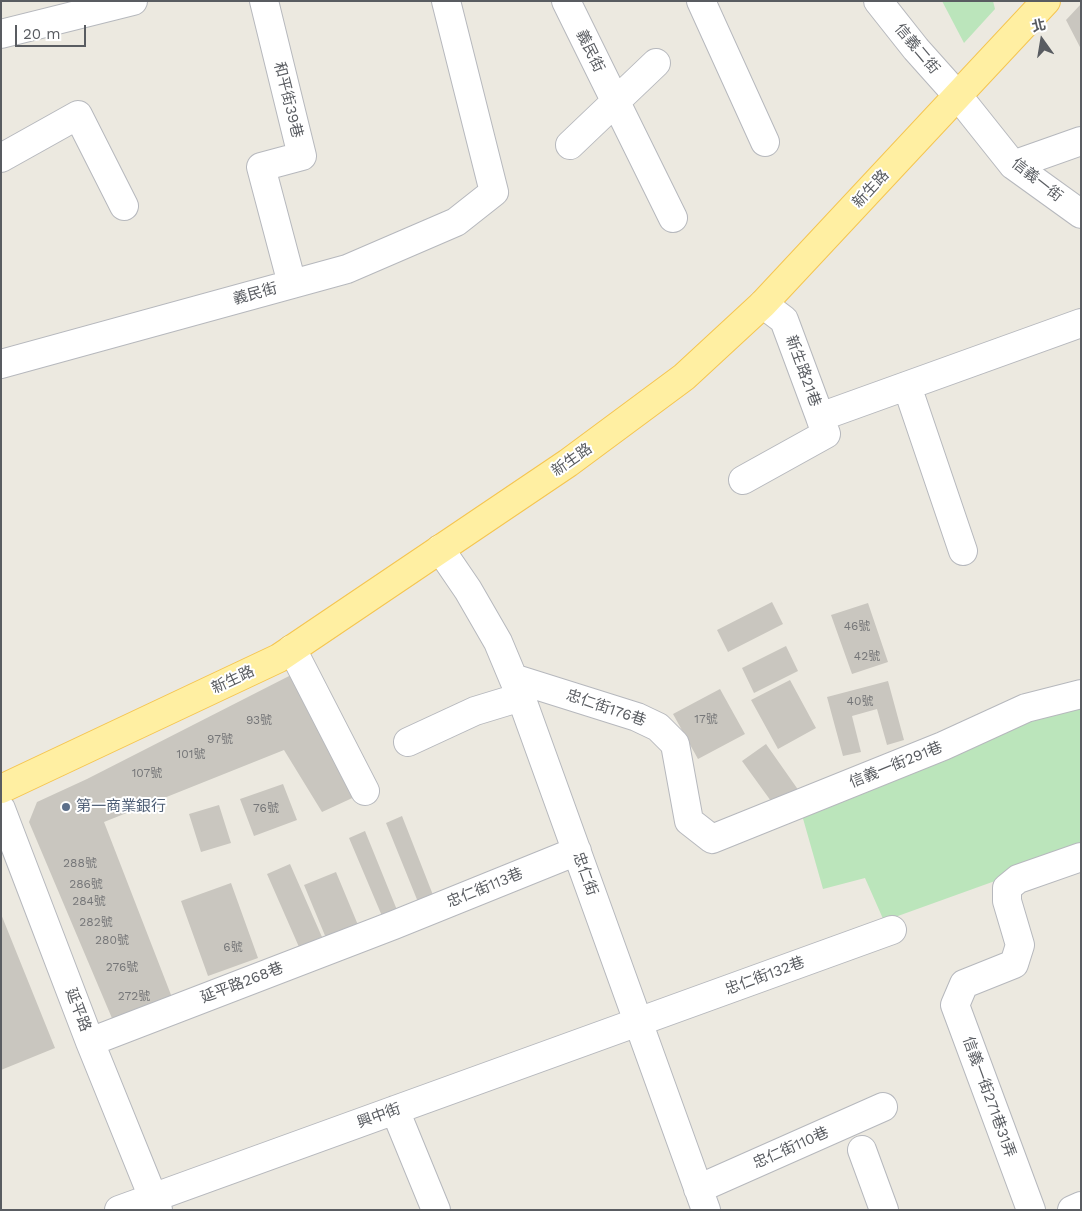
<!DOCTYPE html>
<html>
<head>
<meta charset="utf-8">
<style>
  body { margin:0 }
  #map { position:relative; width:1082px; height:1211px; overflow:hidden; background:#ece9e0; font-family:"Work Sans","Noto Sans TC",sans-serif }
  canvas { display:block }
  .frame { position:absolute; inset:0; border:2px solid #595c61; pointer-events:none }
  .north { position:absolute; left:1017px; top:15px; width:50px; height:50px; -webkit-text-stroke:4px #fff; paint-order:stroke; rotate:347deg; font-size:14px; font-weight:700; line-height:20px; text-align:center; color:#595c61 }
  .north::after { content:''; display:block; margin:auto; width:18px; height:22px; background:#595c61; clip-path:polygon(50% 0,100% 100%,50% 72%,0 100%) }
  .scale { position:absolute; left:15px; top:25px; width:71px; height:22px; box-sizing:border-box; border:2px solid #595c61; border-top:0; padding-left:6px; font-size:15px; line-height:18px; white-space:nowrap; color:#595c61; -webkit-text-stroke:4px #fff; paint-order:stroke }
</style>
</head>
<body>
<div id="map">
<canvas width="1082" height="1211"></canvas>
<div class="frame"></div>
<div class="north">北</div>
<div class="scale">20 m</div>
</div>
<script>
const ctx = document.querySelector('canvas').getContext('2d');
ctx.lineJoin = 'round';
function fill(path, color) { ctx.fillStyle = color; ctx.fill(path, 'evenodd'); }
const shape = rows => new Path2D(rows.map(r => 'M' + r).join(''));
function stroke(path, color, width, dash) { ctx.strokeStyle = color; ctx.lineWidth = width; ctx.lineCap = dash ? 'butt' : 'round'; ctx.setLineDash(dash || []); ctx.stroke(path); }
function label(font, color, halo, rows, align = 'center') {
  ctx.font = font + ' "Work Sans","Noto Sans TC",sans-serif'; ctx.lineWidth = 4; ctx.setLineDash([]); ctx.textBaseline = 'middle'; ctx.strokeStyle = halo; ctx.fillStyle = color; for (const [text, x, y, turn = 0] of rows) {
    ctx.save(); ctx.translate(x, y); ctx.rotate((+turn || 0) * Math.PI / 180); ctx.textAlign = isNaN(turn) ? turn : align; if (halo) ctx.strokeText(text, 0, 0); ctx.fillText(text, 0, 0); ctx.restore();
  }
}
fill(shape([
  [942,1,993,1,995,9,964,43],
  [1081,703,1081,850,884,921,865,878,823,889,802,815,1029,714]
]), '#bbe5bb');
fill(shape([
  [1081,4,1081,49,1066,20],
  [772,602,783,624,728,652,717,630],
  [868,603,888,662,852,674,831,615],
  [786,646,798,671,754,693,742,668],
  [295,673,361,794,322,812,284,750,104,822,173,1000,114,1023,29,822,37,802,87,779],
  [790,680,816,728,778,749,751,700],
  [888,681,904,740,887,745,877,709,852,716,861,752,843,756,827,697],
  [720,689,745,734,698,759,673,714],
  [766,744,799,791,776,808,742,761],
  [283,784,297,820,254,836,240,799],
  [219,805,231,843,201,852,189,814],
  [402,816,433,895,418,902,386,823],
  [365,831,397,910,382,916,349,838],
  [290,864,322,937,299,947,267,874],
  [336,872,358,925,326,938,304,885],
  [231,883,258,958,208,976,181,901],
  [1,914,55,1048,1,1070]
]), '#c9c6bf');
const minor = shape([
  [264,1,302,156,261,167,292,284],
  [566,1,673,218],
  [701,1,765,142],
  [878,1,916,49,958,96,1013,165,1081,214],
  [1,34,133,1],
  [570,145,656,63],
  [1,158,78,115,124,206],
  [1013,165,1081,141],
  [763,304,784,320,820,417,1081,323],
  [1,364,347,269,456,222,494,192,446,1],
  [907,386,963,551],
  [743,480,826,434,820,417],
  [440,549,468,590,498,642,521,697,706,1210],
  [292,649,365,791],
  [513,678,637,717,658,727,675,744,689,821,712,839,943,746,1026,708,1081,694],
  [408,742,475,711,521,697],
  [1,809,90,1042,158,1210],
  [90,1042,394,925,577,851],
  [395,1110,436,1210],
  [862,1150,884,1210],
  [698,1189,883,1107],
  [119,1210,892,930],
  [1031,1210,955,1005,964,984,1014,964,1020,945,1007,901,1007,888,1018,879,1081,857],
  [1072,1210,1081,1206]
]);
const major = shape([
  [1,789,279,658,568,463,684,377,763,304,1046,1]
]);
stroke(minor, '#b6b8bd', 30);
stroke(major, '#f5c550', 30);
stroke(minor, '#fff', 28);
stroke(major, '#ffefa2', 28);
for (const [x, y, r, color] of [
  [66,807,5,"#5c6f8a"]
]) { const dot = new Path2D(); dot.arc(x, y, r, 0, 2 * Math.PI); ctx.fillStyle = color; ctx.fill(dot); stroke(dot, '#fff', 2); }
label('12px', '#757678', null, [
  ["46號",857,626],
  ["42號",867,656],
  ["40號",860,701],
  ["17號",706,719],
  ["93號",259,720],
  ["97號",220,739],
  ["101號",191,754],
  ["107號",147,773],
  ["76號",266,808],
  ["288號",80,863],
  ["286號",86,884],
  ["284號",89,901],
  ["282號",96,922],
  ["280號",112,940],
  ["6號",233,947],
  ["276號",122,967],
  ["272號",134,996]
]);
label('15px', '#595c61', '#fff', [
  ["信義二街",917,49,50],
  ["義民街",590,51,64],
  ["和平街39巷",288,100,76],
  ["信義一街",1037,180,38],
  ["新生路",871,189,-47],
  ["義民街",255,294,-15],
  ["新生路21巷",803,371,70],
  ["新生路",572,460,-35],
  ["新生路",233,680,-25],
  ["忠仁街176巷",606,708,19],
  ["信義一街291巷",896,765,-22],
  ["忠仁街",585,874,70],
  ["忠仁街113巷",485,888,-22],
  ["忠仁街132巷",765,976,-20],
  ["延平路268巷",242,983,-21],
  ["延平路",78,1010,69],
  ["信義一街271巷31弄",989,1097,70],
  ["興中街",379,1116,-20],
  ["忠仁街110巷",791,1148,-24]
]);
label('15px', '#4e5e75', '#fff', [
  ["第一商業銀行",76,807]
], 'left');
</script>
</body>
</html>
